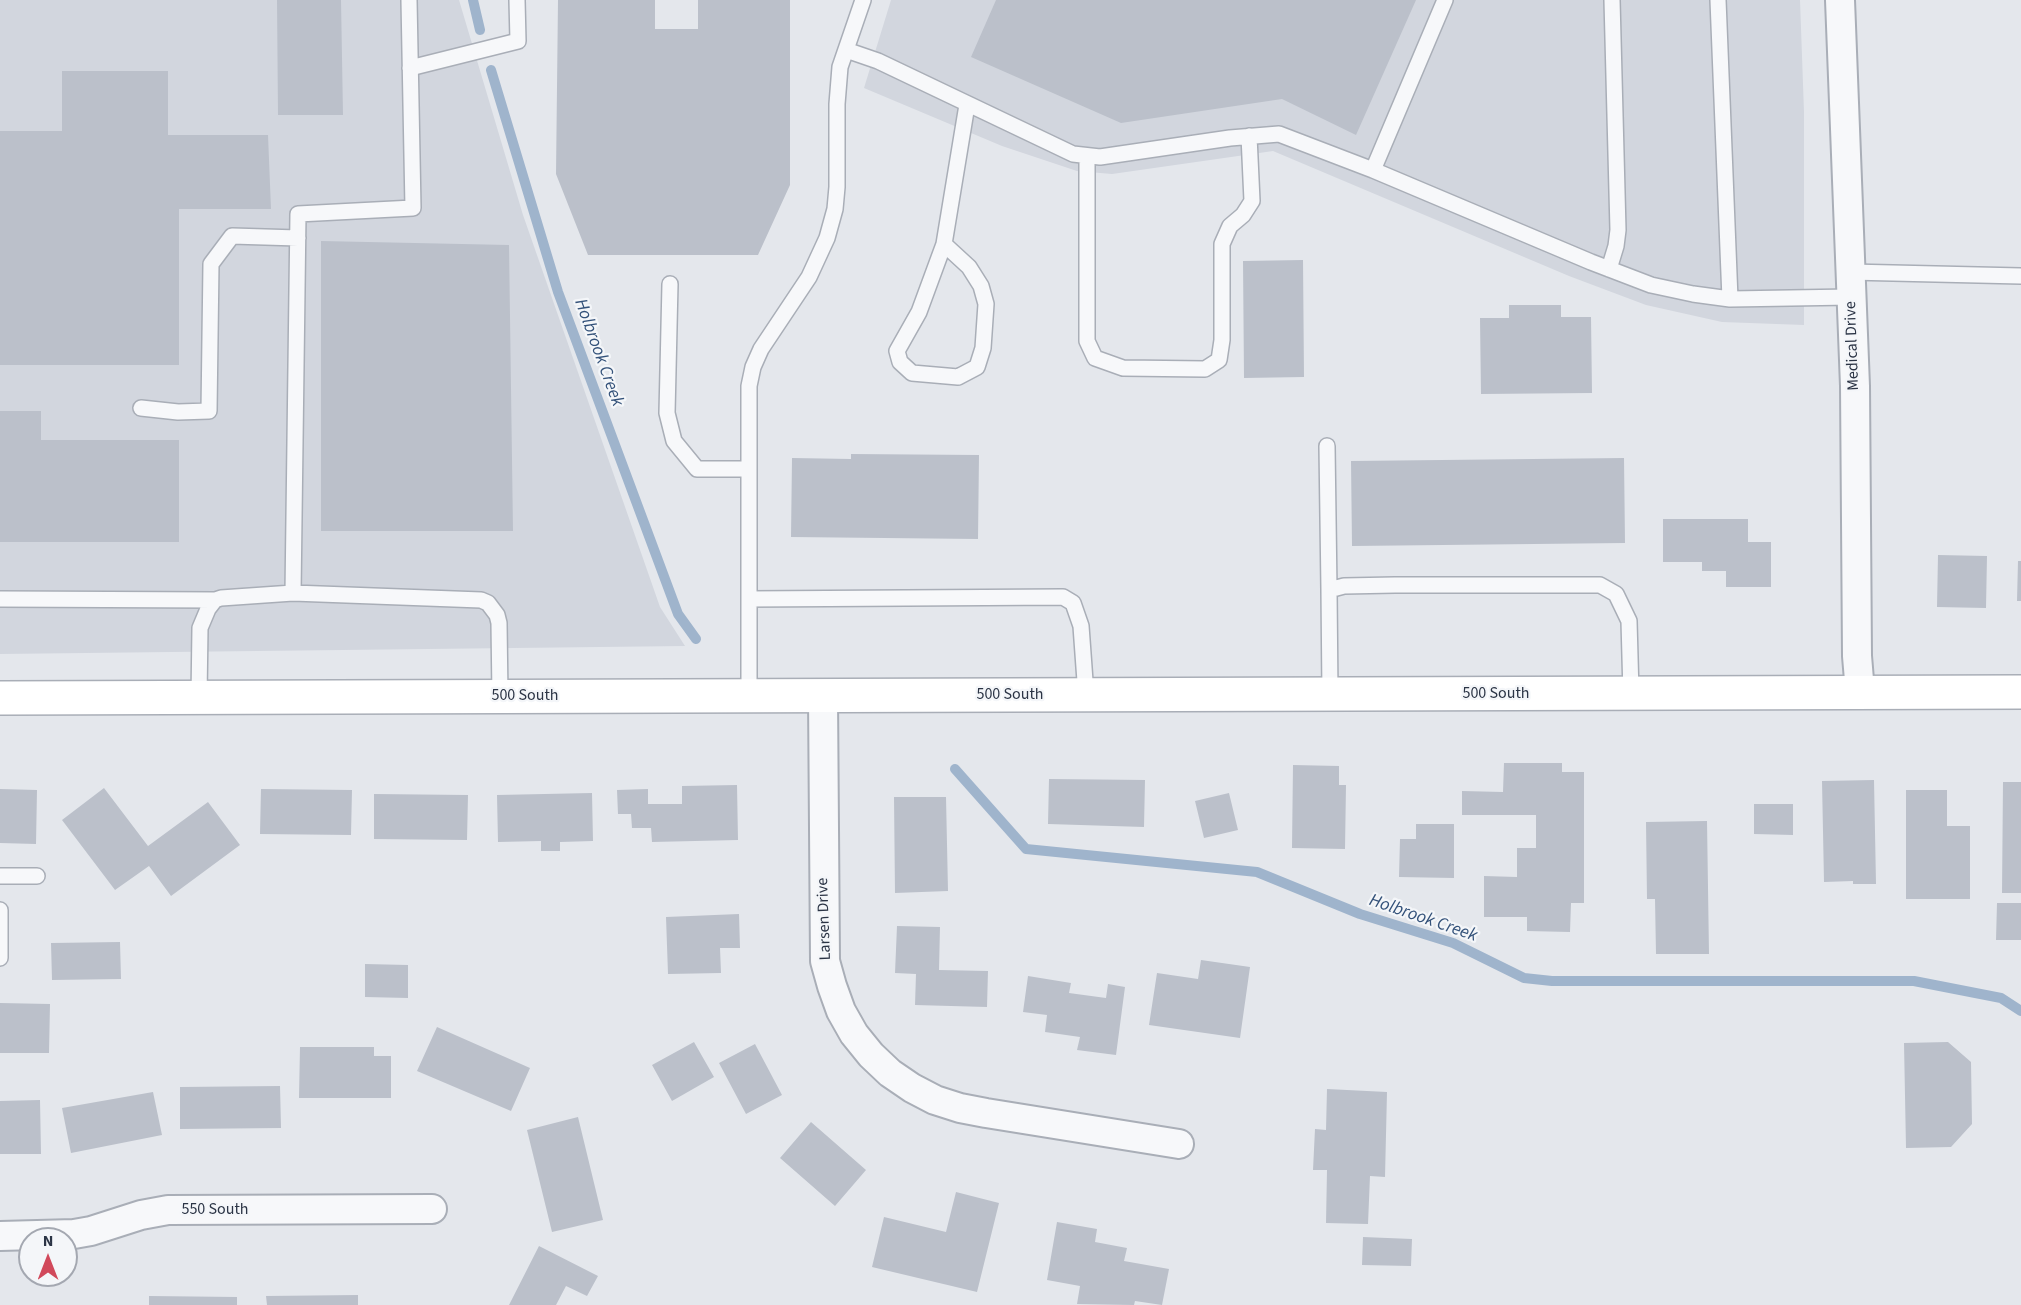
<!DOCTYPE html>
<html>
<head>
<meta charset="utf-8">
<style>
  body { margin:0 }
  #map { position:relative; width:2021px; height:1305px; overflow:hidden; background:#e4e7ec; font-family:"Source Sans 3",sans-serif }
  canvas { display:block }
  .north { position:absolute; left:18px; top:1227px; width:60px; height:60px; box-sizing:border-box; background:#f4f6f9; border:2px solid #a4a8b1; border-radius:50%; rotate:0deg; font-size:16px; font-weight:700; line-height:24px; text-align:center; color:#2b3445 }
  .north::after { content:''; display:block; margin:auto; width:21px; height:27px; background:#d1495b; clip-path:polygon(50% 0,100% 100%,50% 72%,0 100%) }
</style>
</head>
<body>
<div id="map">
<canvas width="2021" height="1305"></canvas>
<div class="north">N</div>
</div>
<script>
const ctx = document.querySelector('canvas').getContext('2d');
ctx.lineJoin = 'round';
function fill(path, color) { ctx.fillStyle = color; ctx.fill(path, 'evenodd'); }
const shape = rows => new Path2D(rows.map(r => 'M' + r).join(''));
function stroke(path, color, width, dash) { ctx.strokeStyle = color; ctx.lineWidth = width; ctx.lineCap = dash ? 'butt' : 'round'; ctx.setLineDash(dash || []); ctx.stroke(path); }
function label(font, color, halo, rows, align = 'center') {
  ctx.font = font + ' "Source Sans 3",sans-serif'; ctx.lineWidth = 4.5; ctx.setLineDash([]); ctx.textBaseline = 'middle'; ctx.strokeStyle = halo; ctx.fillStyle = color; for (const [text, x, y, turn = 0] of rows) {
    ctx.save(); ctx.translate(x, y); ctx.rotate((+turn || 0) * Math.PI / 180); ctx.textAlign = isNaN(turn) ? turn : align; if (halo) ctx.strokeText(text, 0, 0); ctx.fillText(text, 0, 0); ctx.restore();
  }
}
fill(shape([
  [0,0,459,0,523,215,660,607,685,646,0,654],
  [891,0,1800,0,1804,112,1804,325,1722,322,1646,305,1569,276,1273,151,1112,174,1077,171,1002,146,864,88]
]), '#d2d6de');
stroke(shape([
  [473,0,480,30],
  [491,70,558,292,678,614,696,639],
  [955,769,1026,849,1257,872,1360,914,1453,943,1524,978,1552,981,1914,981,2001,998,2021,1011]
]), '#9fb4cc', 10);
fill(shape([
  [277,0,341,0,343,115,278,115],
  [558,0,655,0,655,29,698,29,698,0,790,0,790,185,758,255,588,255,556,174],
  [996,0,1416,0,1356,135,1282,99,1121,123,971,57],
  [62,71,168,71,168,135,268,135,271,209,179,209,179,365,0,365,0,131,62,131],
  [321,241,509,245,513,531,321,531],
  [1303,260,1304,377,1244,378,1243,261],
  [1509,305,1561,305,1561,317,1591,317,1592,393,1481,394,1480,318,1509,318],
  [0,411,41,411,41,440,179,440,179,542,0,542],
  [851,454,979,455,978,539,791,537,792,458,851,459],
  [1624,458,1625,543,1352,546,1351,461],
  [1663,519,1748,519,1748,542,1771,542,1771,587,1726,587,1726,571,1702,571,1702,562,1663,562],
  [1938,555,1987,556,1986,608,1937,607],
  [2018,561,2021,561,2021,601,2017,601],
  [1504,763,1562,763,1562,772,1584,772,1584,903,1571,903,1570,932,1527,931,1527,917,1484,917,1484,876,1517,877,1517,848,1536,848,1536,815,1462,815,1462,791,1503,792],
  [1293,765,1339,766,1339,785,1346,785,1345,849,1292,848],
  [1049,779,1145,780,1144,827,1048,824],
  [1874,780,1876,884,1853,884,1853,881,1824,882,1822,781],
  [2003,782,2021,782,2021,893,2002,893],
  [737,785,738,840,652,842,651,828,632,828,631,814,618,814,617,790,648,789,648,804,682,804,682,786],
  [104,788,148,846,208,802,240,845,171,896,149,866,115,890,62,820],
  [0,789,37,790,36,844,0,843],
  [261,789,352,790,351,835,260,834],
  [1906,790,1947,790,1947,826,1970,826,1970,899,1906,899],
  [592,793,593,841,560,842,560,851,541,851,541,841,498,842,497,795],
  [1229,793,1238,830,1204,838,1195,801],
  [374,794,468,795,467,840,374,839],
  [894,797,946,797,948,891,895,893],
  [1754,804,1793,804,1793,835,1754,834],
  [1707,821,1709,954,1656,954,1655,899,1647,899,1646,822],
  [1416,824,1454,824,1454,878,1399,877,1400,839,1416,839],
  [1997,903,2021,903,2021,940,1996,940],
  [739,914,740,948,720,948,721,973,668,974,666,917],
  [897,926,940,927,939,970,988,971,987,1007,915,1005,916,974,895,973],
  [120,942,121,979,52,980,51,943],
  [1201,960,1250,967,1240,1038,1149,1025,1157,973,1198,979],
  [365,964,408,965,408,998,365,997],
  [1028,976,1071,983,1069,993,1106,998,1108,984,1125,987,1116,1055,1077,1050,1080,1037,1045,1032,1047,1015,1023,1012],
  [0,1003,50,1004,49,1053,0,1053],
  [437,1027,530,1068,511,1111,417,1071],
  [694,1042,714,1077,672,1101,652,1065],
  [1948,1042,1971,1062,1972,1124,1951,1147,1906,1148,1904,1043],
  [755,1044,782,1095,746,1114,719,1063],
  [300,1047,374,1047,374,1056,391,1056,391,1098,299,1098],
  [280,1086,281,1128,180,1129,180,1087],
  [1327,1089,1387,1092,1385,1177,1370,1176,1368,1224,1326,1223,1327,1170,1313,1170,1315,1129,1326,1130],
  [153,1092,162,1135,71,1153,62,1108],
  [40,1100,41,1154,0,1154,0,1101],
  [578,1117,603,1220,552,1232,527,1130],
  [811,1122,866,1170,835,1206,780,1158],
  [956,1192,999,1203,977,1292,872,1267,884,1217,946,1232],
  [1057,1222,1097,1229,1095,1242,1127,1248,1124,1261,1169,1269,1162,1305,1135,1301,1134,1305,1077,1304,1080,1286,1047,1280],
  [1363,1237,1412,1239,1411,1266,1362,1265],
  [539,1246,598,1276,587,1296,566,1286,556,1305,509,1305],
  [358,1295,358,1305,267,1305,266,1296],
  [149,1296,237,1297,237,1305,149,1305]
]), '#bbc0ca');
const lane = shape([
  [409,0,413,208,298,214,293,593,481,600,488,603,497,615,499,623,500,696],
  [1718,0,1730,299],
  [846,50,878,61,1073,154,1100,157,1230,138,1279,134,1373,170,1591,262,1651,285,1693,294,1730,299,1851,297],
  [410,68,518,41,517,0],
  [1087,157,1087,341,1095,358,1123,368,1205,369,1219,360,1222,340,1222,244,1230,226,1243,215,1252,201,1249,136],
  [1373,170,1445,0],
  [944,244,969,267,981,286,986,304,983,348,977,367,958,377,912,373,900,362,897,351,919,312,944,244,967,105],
  [1609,269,1616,246,1618,230,1612,0],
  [1850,272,2021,276],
  [670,284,667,413,674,441,697,469,749,469],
  [141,408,178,412,209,411,211,264,232,236,298,238],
  [1327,446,1329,590],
  [0,599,215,600],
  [749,599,1063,597,1073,603,1081,626,1086,695],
  [1330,694,1329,590,1344,586,1395,585,1600,585,1616,594,1629,621,1631,693],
  [749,696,749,386,753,367,761,349,809,277,827,238,835,209,837,187,837,104,840,67,863,0],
  [199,697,200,628,208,609,215,600,221,598,293,593],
  [0,876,37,876],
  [0,910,0,958]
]);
const street = shape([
  [1840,0,1855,386,1857,656,1860,692],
  [823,696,825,961,832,986,841,1011,854,1034,871,1055,890,1073,912,1088,935,1100,960,1108,986,1113,1179,1144],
  [0,1236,74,1234,91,1231,141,1215,168,1210,432,1209]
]);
const secondary = shape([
  [0,698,2021,692]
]);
stroke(lane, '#a9aeb7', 18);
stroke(street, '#a9aeb7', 32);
stroke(secondary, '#a9aeb7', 36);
stroke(lane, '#f7f8fa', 15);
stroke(street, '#f7f8fa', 28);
stroke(secondary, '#fff', 33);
label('16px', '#2b3445', '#f4f6f9', [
  ["Medical Drive",1853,346,-92],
  ["500 South",1496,694],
  ["500 South",1010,695],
  ["500 South",525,696],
  ["Larsen Drive",825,919,-92],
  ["550 South",215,1210]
]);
label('italic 18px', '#34527a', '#f4f6f9', [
  ["Holbrook Creek",598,353,70],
  ["Holbrook Creek",1423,919,19]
]);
</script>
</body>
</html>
